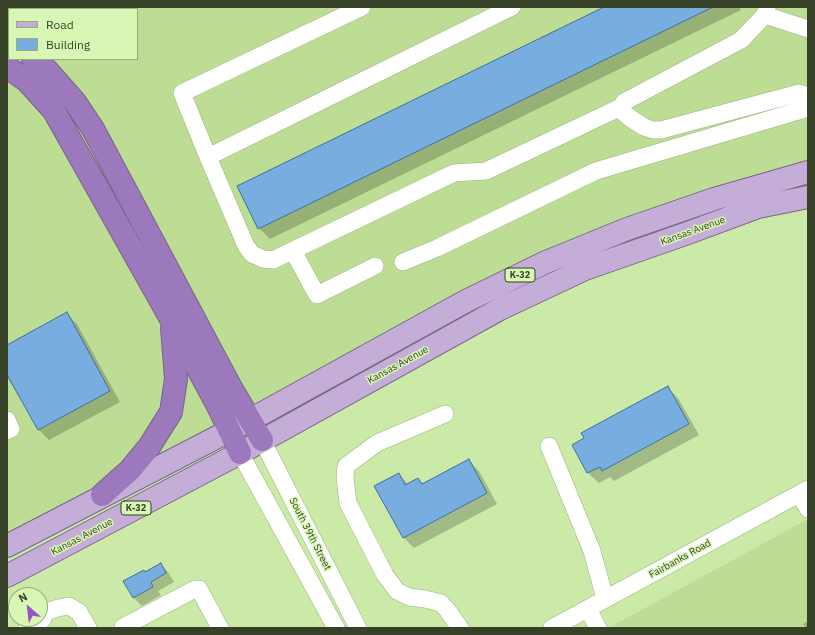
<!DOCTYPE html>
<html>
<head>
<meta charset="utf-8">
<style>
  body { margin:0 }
  #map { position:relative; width:815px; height:635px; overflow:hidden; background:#cbe9a7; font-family:"IBM Plex Sans",sans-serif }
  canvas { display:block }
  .frame { position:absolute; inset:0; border:8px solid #364127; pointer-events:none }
  .legend { position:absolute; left:8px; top:8px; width:130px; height:52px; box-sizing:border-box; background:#d8f6b4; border:1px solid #97ae7c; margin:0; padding:5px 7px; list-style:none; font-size:12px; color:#364127 }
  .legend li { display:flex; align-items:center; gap:8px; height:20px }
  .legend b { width:20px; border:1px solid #97ae7c }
  .north { position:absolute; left:8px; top:587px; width:40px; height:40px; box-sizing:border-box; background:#d8f6b4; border:1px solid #97ae7c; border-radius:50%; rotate:332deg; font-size:11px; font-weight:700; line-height:16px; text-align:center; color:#364127 }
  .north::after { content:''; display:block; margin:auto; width:14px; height:18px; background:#9654c9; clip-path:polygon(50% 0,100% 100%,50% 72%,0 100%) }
</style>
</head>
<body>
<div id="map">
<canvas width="815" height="635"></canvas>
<div class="frame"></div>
<ul class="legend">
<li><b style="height:5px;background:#c4aed7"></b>Road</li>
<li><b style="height:11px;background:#78addf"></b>Building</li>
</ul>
<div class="north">N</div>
</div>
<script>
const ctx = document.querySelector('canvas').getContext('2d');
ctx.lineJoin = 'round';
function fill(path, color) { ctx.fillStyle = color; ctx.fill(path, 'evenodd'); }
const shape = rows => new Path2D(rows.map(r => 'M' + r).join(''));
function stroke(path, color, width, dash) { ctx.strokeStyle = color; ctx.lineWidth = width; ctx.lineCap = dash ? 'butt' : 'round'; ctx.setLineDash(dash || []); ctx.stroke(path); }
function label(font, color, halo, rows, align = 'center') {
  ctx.font = font + ' "IBM Plex Sans",sans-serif'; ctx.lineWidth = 3; ctx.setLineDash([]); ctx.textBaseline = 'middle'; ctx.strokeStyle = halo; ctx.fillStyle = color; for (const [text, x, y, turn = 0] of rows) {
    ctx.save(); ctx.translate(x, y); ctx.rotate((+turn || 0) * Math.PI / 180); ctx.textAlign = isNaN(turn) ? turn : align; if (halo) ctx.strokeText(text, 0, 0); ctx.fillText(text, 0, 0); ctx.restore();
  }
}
fill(shape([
  [7,7,808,7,808,172,627,229,7,547],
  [9,9,137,9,137,59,9,59],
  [808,519,808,628,613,628,612,626]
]), '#bddd94');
fill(shape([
  [606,7,739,7,741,10,270,239,259,228],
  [66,313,77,324,120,402,49,440,39,430,7,372,7,346],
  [667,387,678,398,699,435,614,481,610,477,599,483,588,473,573,445],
  [468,460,479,471,497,504,414,548,404,538,399,474,409,485,418,480,423,484],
  [160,564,168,572,174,582,158,591,161,595,142,606,134,598,125,582],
  [808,621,808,628,806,628,803,624]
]), '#0003');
const building = shape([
  [604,7,713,7,258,229,237,186,604,7],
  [67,312,110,391,38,430,7,375,7,345,67,312],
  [668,386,689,424,602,471,600,467,587,473,572,445,584,438,581,433,668,386],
  [469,459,487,493,403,538,374,486,399,473,405,485,418,478,422,484,469,459],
  [161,563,166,573,151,582,153,587,133,598,123,581,144,570,145,572,161,563]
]);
fill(building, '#78addf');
stroke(building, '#3d709e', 1);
const minor = shape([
  [512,7,208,157,246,246,252,254,263,259,273,260,454,173,486,171,621,107,624,102,741,40,765,15,767,7],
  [765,15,808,29],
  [621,107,623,112,630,118,644,127,653,130,661,130,799,93,805,95,808,98],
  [208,157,182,93,362,7],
  [293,251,317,295,375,266],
  [403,262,437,248,596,171,808,108],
  [445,414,377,443,346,466,345,478,348,503,385,575,397,591,409,597,425,599,441,603,448,611,460,628],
  [7,420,11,429,7,431],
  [262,440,358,628],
  [549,446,592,551,605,599],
  [240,453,336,628],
  [799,494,808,509],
  [588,609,598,628],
  [40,614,58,608,69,606,79,612,88,628],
  [123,627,195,589,199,589,220,628],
  [27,628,43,619,44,615,43,612],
  [552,628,808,489]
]);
const major = shape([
  [7,546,250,420,466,301,546,262,627,229,714,199,808,172],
  [7,576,240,453,500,309,585,269,688,233,758,207,808,197]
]);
const highway = shape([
  [7,40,9,42],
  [33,59,45,68,75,102,93,129,230,386,262,440],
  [7,67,27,81,54,111,171,319,218,406,240,453],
  [102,495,130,470,149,447,171,412,176,379,172,328]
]);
stroke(minor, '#97b374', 18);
stroke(major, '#786588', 24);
stroke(highway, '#786588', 24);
stroke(minor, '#fff', 17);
stroke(major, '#c4aed7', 22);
stroke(highway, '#9c78bc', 22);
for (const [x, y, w] of [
  [520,275,30],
  [136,508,30]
]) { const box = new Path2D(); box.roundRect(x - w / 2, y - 7, w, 14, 3); ctx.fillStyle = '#d8f6b4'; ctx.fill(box); stroke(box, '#364127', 1); }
label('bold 9px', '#364127', null, [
  ["K-32",520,275],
  ["K-32",136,508]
]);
label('10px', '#364127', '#d8f6b4', [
  ["Kansas Avenue",693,231,-20],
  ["Kansas Avenue",398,365,-29],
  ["South 39th Street",310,534,63],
  ["Kansas Avenue",82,537,-28],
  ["Fairbanks Road",680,559,-29]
]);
</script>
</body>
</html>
